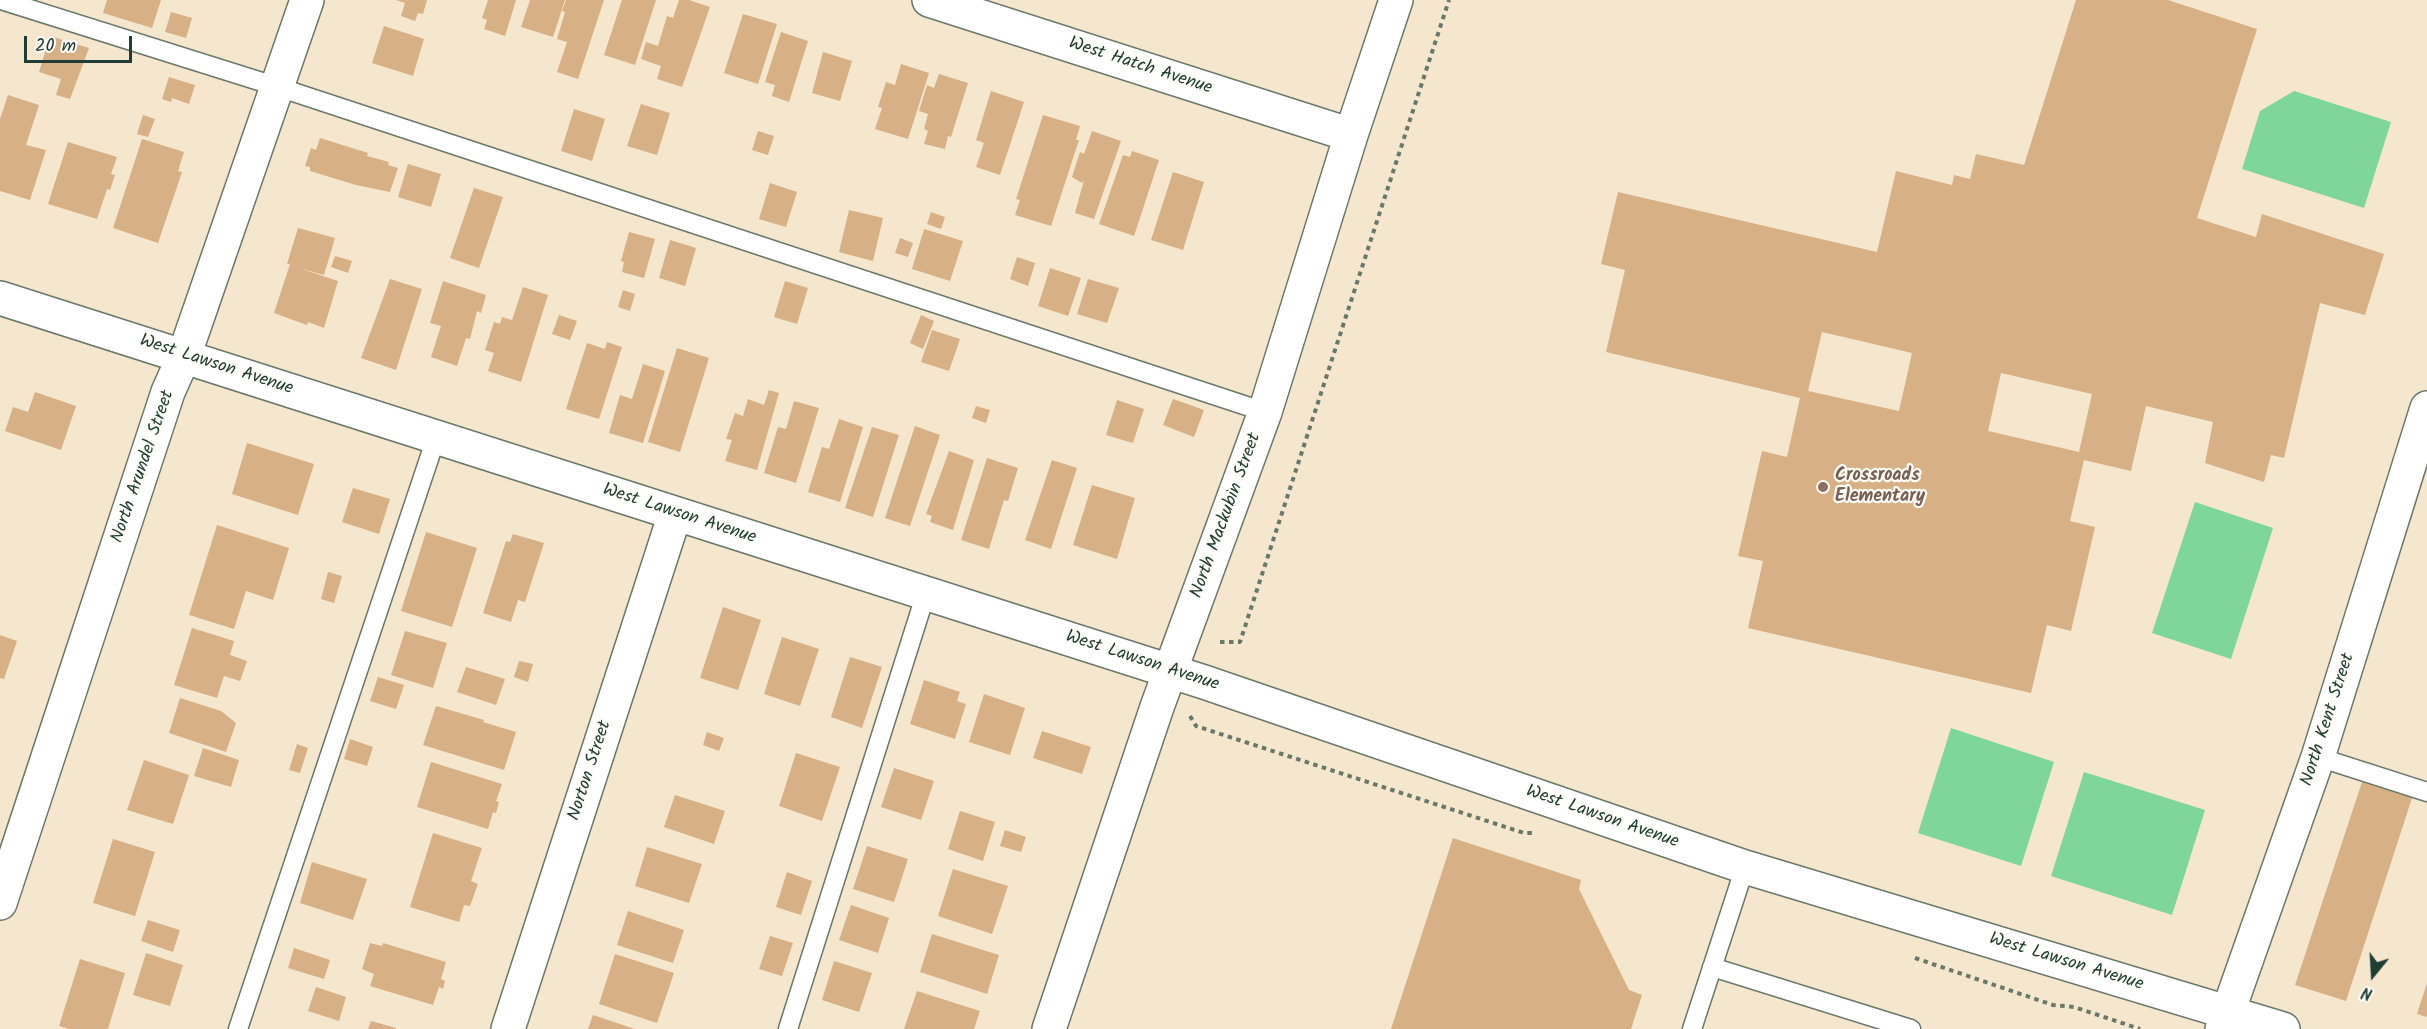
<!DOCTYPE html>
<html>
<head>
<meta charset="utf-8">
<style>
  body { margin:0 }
  #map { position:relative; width:2427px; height:1029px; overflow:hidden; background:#f5e6ce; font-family:Kalam,sans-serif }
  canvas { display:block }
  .north { position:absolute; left:2343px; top:945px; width:60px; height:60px; -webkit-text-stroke:4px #fdfcf7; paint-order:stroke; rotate:198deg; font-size:16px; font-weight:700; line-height:24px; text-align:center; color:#1f3d34 }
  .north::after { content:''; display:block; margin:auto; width:21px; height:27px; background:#1f3d34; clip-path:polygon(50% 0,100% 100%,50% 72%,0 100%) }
  .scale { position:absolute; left:24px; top:36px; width:108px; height:27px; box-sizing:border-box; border:3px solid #1f3d34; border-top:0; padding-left:8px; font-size:18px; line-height:21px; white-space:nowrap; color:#1f3d34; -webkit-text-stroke:4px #fdfcf7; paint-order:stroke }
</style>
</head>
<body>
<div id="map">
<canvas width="2427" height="1029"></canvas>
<div class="north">N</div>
<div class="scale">20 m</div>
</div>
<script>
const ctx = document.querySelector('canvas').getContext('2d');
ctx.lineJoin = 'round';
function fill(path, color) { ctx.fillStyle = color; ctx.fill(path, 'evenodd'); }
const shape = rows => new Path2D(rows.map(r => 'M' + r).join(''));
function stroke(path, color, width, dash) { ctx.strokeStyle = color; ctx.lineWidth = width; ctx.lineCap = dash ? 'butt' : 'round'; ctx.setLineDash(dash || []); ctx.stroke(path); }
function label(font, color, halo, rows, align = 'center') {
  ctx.font = font + ' Kalam,sans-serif'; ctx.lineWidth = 4.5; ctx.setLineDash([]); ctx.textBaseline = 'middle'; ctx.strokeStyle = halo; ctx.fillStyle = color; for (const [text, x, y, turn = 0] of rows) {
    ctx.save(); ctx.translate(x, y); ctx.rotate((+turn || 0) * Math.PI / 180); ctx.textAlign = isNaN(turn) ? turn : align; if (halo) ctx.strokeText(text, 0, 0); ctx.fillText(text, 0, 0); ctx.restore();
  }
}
fill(shape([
  [2294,91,2391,122,2364,208,2242,169,2260,111],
  [2195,502,2273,528,2231,659,2152,633],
  [1951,728,2054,762,2021,866,1918,833],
  [2084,772,2205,810,2172,915,2051,876]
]), '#7fd69a');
fill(shape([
  [107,0,161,0,152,28,103,13],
  [396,0,427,0,423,14,418,13,415,21,401,16,405,3],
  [488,0,516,0,505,36,484,29,487,20,482,18],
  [530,0,565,0,553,37,521,27],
  [566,0,604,0,578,79,557,72,567,42,557,39,565,12,562,11],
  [622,0,656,0,635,65,604,55],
  [679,0,689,0,710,7,682,87,657,79,661,66,641,59,646,42,658,46,667,16,673,18],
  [2076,0,2168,0,2257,29,2197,218,2256,237,2262,214,2384,254,2365,315,2320,303,2284,458,2271,455,2264,482,2205,463,2213,422,2146,406,2131,471,2084,460,2070,521,2095,527,2071,631,2047,625,2031,693,1748,628,1763,561,1738,556,1762,451,1787,457,1800,398,1606,352,1625,270,1601,264,1618,192,1877,252,1896,171,1952,185,1954,175,1970,179,1976,154,2024,165],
  [1822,332,1912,353,1899,411,1808,391],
  [2001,373,2092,394,2079,452,1988,431],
  [171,12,192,18,186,38,165,32],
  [743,14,777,24,758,84,724,73],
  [384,26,424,39,413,76,372,63],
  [781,32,808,41,789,102,772,96,775,85,765,82],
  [50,36,89,48,70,99,56,95,61,79,39,72],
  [823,52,852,61,840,101,812,93],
  [901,64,929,73,908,139,875,129,882,108,878,107,886,82,895,85],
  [939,74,968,83,951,137,948,136,945,149,924,144,928,131,924,129,928,114,919,111,927,85,934,88],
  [169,77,195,85,189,104,172,98,171,102,162,99],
  [991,91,1024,102,1000,175,976,167,984,143,976,140],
  [8,95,39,105,26,145,46,150,30,200,0,191,0,119],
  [641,104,670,113,657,155,627,146],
  [574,109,605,119,592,161,561,151],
  [143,115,155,119,148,137,137,134],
  [1043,115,1080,126,1076,140,1079,140,1051,226,1015,215,1020,200,1016,199],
  [758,131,774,136,768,155,752,150],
  [1092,131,1121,141,1094,219,1075,213,1084,180,1082,183,1072,177,1080,152,1084,154],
  [320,138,368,153,367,156,389,162,388,165,398,168,390,192,356,185,310,171,310,167,305,166,311,148,316,150],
  [142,139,184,152,178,171,182,172,158,243,113,228],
  [68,142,117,157,111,174,115,175,110,190,107,189,97,219,48,204],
  [1132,151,1159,160,1134,236,1099,224,1123,155,1130,157],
  [408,164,441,174,431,207,398,197],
  [1173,172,1204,182,1183,250,1151,240],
  [770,183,797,192,786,227,759,219],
  [474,188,503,197,479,268,450,258],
  [849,210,883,218,873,261,839,252],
  [931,212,945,217,941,229,927,224],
  [298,228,335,238,324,275,299,268,338,281,324,328,308,322,307,325,274,313,290,264,287,264],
  [924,229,963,241,950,281,912,269],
  [629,232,655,239,644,278,622,272,624,262,621,261],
  [900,238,913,243,908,257,895,253],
  [670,240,696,248,685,286,659,278],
  [335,256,352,261,348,273,331,267],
  [1017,257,1035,263,1028,286,1010,279],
  [1050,268,1081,278,1068,316,1038,306],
  [390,279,422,289,396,370,361,358],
  [1088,279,1119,288,1107,323,1077,314],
  [443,281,486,295,481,313,477,311,470,339,466,338,457,366,431,357,441,326,430,323],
  [785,281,808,288,797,324,774,317],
  [523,287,548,295,521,382,488,371,494,353,485,350,494,322,500,324,502,317,512,320],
  [623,290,635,294,630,311,618,307],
  [559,315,577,321,570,340,552,334],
  [921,315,934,321,923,349,910,343],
  [932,330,960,339,949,371,921,362],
  [607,342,622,347,599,419,566,409,587,343,605,349],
  [677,348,709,358,680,452,648,442],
  [643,364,665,371,643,443,609,433,620,395,632,399],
  [769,390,779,393,757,470,725,461,732,440,726,439,735,413,743,416,748,399,764,405],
  [35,392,76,406,61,450,5,431,13,407,28,412],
  [1173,399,1204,410,1194,437,1163,425],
  [1117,400,1144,409,1133,443,1106,435],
  [794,401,819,408,796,483,764,473,778,427,786,429],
  [976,406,990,410,986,423,972,418],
  [839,419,863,427,840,502,808,492,822,447,829,449],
  [915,426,940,435,910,526,885,518],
  [872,427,899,435,873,517,845,508],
  [247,443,314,464,298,515,232,494],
  [949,451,974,460,953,530,930,522,932,516,926,514],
  [987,458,1018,468,1008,501,1004,500,989,549,961,540],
  [1052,460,1077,468,1051,549,1025,540],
  [1092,485,1135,498,1117,559,1073,545],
  [353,488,390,499,379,534,342,522],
  [217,525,289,548,273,600,246,591,234,629,189,615],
  [426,532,477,548,452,627,401,611],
  [513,534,544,543,525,602,518,600,511,622,483,613,506,541,510,542],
  [328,572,342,576,334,603,321,599],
  [723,607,761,620,738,690,700,678],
  [192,628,234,641,230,655,247,661,240,681,224,676,217,698,174,685],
  [405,631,447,643,433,688,391,675],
  [0,635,17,641,4,679,0,678],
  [782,637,819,649,800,706,764,694],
  [850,657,882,667,862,728,831,717],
  [519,661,533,664,528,682,514,677],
  [466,667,505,679,496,705,457,692],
  [378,677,404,685,396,709,370,701],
  [924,680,960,692,957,701,966,704,955,739,910,724],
  [984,694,1025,708,1010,755,969,742],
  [180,698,221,711,236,723,226,752,169,733],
  [436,706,484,720,483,722,516,732,504,770,423,745],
  [1042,731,1091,747,1082,774,1033,758],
  [707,732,724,738,719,751,703,745],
  [350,739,373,747,367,766,344,759],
  [297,744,308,748,300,773,289,770],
  [203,748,239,760,231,787,194,776],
  [796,753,840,767,822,821,779,806],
  [144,760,189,775,173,824,127,810],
  [431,762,502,784,496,801,499,802,496,813,493,812,488,829,417,807],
  [894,768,934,781,921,820,881,807],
  [2362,782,2412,798,2346,1001,2295,985],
  [675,795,725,811,714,844,664,827],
  [960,811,995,822,983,861,948,849],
  [1005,830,1026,837,1021,852,1000,846],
  [433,833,482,848,471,881,478,884,470,906,464,905,459,922,410,907],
  [1453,838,1581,880,1579,889,1629,990,1642,995,1631,1029,1391,1029],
  [113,839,155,852,135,916,93,903],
  [867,846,908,859,894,902,853,889],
  [647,847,702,864,689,903,635,886],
  [312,862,367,879,353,920,300,903],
  [953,869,1008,886,992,934,938,916],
  [787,872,812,881,801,915,776,907],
  [851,905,889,918,878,953,839,940],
  [628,911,684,930,673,963,617,945],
  [148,920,180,930,173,952,141,941],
  [932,934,999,955,987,994,920,972],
  [770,936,793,943,782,976,759,969],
  [370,943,382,946,383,943,446,962,441,979,445,981,443,989,439,987,433,1005,370,986,374,974,362,969],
  [294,948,330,960,324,979,288,968],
  [146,953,183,965,170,1006,133,995],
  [615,954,674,973,657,1023,599,1004],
  [80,959,125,973,108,1029,69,1029,59,1026],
  [834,961,872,973,859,1012,822,1000],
  [2427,983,2427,1017,2417,1014],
  [316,987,346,997,339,1021,308,1011],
  [917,991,980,1011,974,1029,904,1029],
  [593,1015,635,1029,588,1029],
  [371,1021,396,1028,396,1029,368,1029]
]), '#d7b085');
const service = shape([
  [1,0,278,87,1265,412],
  [2318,757,2427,792],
  [1712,967,1911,1029],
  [238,1029,436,438],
  [788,1029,926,593],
  [1692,1029,1745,867]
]);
const minor = shape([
  [929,0,1351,135],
  [0,298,1204,682,1745,867,2283,1029],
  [0,903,168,392,184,356,307,0],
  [508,1029,675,514],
  [1049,1029,1157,707,1265,412,1351,135,1396,0],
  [2222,1029,2318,757,2427,408]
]);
stroke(service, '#6a786a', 21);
stroke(minor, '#6a786a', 36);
stroke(shape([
  [1220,642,1240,642,1449,0],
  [1190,716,1196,726,1524,833,1532,833],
  [1915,958,2053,1005,2074,1007,2140,1029]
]), '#6a786a', 4, [4.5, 4.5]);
stroke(service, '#fff', 18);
stroke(minor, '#fff', 33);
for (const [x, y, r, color] of [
  [1823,487,6,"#8d6e63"]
]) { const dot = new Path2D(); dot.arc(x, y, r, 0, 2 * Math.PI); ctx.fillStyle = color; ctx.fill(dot); stroke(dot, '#fdfcf7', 2); }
label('18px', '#1f3d34', '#fdfcf7', [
  ["West Hatch Avenue",1140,67,18],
  ["West Lawson Avenue",216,366,18],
  ["North Arundel Street",144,467,-71],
  ["West Lawson Avenue",679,515,18],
  ["North Mackubin Street",1227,516,-70],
  ["West Lawson Avenue",1142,662,18],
  ["North Kent Street",2329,720,-72],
  ["Norton Street",591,771,-72],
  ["West Lawson Avenue",1602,818,19],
  ["West Lawson Avenue",2066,963,17]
]);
label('bold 18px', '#785e54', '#fdfcf7', [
  ["Crossroads",1835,477],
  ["Elementary",1835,498]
], 'left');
</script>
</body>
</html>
